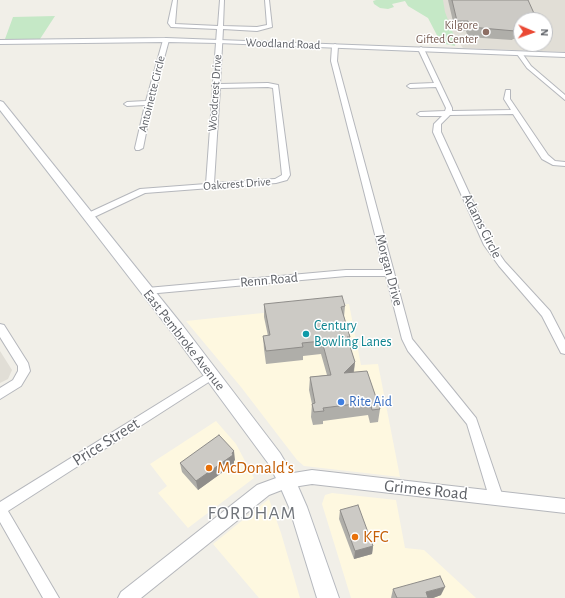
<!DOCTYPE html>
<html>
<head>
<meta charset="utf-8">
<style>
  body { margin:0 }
  #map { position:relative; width:565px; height:598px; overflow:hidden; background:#f1efe8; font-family:"Alegreya Sans",sans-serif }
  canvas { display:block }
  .north { position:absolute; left:513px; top:12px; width:40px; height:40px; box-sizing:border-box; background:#fff; border:1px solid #bfc0c3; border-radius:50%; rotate:92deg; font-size:11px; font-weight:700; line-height:16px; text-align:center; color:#5f6268 }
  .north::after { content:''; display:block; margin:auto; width:14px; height:18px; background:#ea4934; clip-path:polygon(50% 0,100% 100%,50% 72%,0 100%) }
</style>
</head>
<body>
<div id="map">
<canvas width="565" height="598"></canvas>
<div class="north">N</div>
</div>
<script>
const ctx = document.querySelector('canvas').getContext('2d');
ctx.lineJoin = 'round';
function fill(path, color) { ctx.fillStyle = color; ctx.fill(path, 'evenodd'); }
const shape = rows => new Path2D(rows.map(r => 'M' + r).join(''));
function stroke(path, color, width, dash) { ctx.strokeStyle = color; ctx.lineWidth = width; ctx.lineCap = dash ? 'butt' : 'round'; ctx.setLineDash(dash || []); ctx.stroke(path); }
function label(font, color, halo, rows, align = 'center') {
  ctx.font = font + ' "Alegreya Sans",sans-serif'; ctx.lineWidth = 3; ctx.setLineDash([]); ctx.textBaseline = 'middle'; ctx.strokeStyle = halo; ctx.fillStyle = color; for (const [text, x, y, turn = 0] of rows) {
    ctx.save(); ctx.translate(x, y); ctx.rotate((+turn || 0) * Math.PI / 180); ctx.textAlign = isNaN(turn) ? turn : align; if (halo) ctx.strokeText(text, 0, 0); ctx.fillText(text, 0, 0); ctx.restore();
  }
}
fill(shape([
  [349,304,361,365,378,364,400,477,304,466,297,460,241,387,186,321],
  [216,421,236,444,254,478,188,528,158,493,167,486,150,464],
  [332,493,396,500,405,548,424,550,476,598,351,598,322,504,325,495],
  [269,499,281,533,300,598,259,598,213,544]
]), '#fef8e0');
fill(shape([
  [431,0,565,0,565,52,463,48],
  [521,20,545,20,545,44,521,44],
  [0,351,12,370,8,379,0,383]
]), '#e1ded6');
fill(shape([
  [376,0,443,0,445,12,456,41,455,46,441,43,428,18,408,6,405,1,392,4,394,7,388,9,380,8,374,4,373,1],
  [55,16,40,39,5,39,13,17]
]), '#c5e8c6');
const minor = shape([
  [173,0,177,0,175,24,218,26,220,0,224,0,223,26,257,27,267,25,265,0,269,0,272,27,257,31,223,29,220,84,268,83,278,85,290,175,287,180,276,183,145,193,92,218,86,218,85,216,86,214,140,189,206,184,213,87,212,86,213,84,217,29,171,27,168,23,173,0],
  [268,87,273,88,282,175,275,179,214,183,220,88,268,87],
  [166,38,169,40,152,103,143,148,139,150,136,150,135,148,145,105,127,106,124,104,127,102,146,101,163,40,166,38],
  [335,44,338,46,337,61,412,339,476,418,503,497,501,501,496,503,491,501,489,497,467,424,408,351,402,339,386,276,346,276,147,294,142,291,147,288,346,270,384,270,331,61,332,46,335,44],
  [421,47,424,49,452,108,452,111,511,110,504,99,506,90,510,90,510,99,548,155,555,161,565,162,565,166,553,165,542,159,513,114,450,115,441,124,441,132,493,245,505,262,550,311,565,340,565,354,561,353,542,316,499,266,484,245,433,132,434,124,442,116,420,116,417,114,420,112,445,111,446,108,436,87,410,88,407,86,410,84,434,83,418,49,421,47],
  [518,53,522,53,531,66,565,95,565,100,527,68,517,54,518,53],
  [0,324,4,325,28,363,30,371,21,386,0,399,0,388,13,380,18,371,18,366,0,337,0,324],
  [211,371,215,372,217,375,215,378,8,511,59,598,43,598,0,522,0,502,211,371]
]);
const tertiary = shape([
  [312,470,565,499,565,513,312,484,287,488,269,495,141,598,118,598,121,592,257,485,287,474,312,470]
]);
const secondary = shape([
  [166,38,565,53,565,57,218,43,166,42,0,44,0,40,166,38],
  [0,101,3,102,183,326,280,453,293,475,307,507,339,598,317,598,289,507,279,484,268,463,173,334,0,110,0,101]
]);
stroke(minor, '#b5b7bc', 2);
stroke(tertiary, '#b5b7bc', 2);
stroke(secondary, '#b6b9bf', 2);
fill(minor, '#fff');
fill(tertiary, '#fff');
fill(secondary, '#fff');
fill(shape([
  [448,0,528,0,521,20,521,39,513,39,512,40,468,37,466,31,455,30],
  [264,304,345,306,344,317,350,337,349,344,355,362,354,372,380,409,378,422,370,423,368,415,323,421,323,424,313,425,311,417,312,404,309,390,310,377,327,375,321,354,303,356,303,360,266,364,264,349,263,336,268,336,264,317],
  [235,460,234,461,234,464,198,490,182,472,180,463],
  [340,510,373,546,372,554,354,559,339,519],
  [393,589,441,595,433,598,391,598]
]), '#afaea9');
fill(shape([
  [355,362,353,375,344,373],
  [234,451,235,460,234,461,234,464,198,490,196,481,232,453],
  [373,546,372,554,354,559,355,551],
  [445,587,441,595,433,598,424,598,426,592]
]), '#8f8d8a');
const building = shape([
  [452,0,528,0,537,20,521,20,521,29,514,29,515,31,470,27,468,21,457,21,452,0],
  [342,296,345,306,341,307,350,337,347,337,355,362,344,373,367,371,380,409,372,410,370,402,323,408,324,411,314,412,312,404,315,403,310,377,331,375,322,341,302,343,303,347,266,351,263,336,270,335,264,304,342,296],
  [219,435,234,451,232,453,233,455,196,481,180,463,219,435],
  [358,505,373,546,355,551,340,510,358,505],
  [440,576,445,587,426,592,428,598,397,598,393,589,440,576]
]);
fill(building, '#cccac5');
stroke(building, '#8f8d8a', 1);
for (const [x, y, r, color] of [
  [486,32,4,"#8d6e63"],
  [306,334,4,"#0f9aa8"],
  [341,402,4,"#3f7fe0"],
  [209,468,4,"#e8710a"],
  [355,537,4,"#e8710a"]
]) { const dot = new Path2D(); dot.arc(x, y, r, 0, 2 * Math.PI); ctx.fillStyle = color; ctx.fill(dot); stroke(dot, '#fff', 1.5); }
label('12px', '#785e54', '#fff', [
  ["Kilgore",478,25],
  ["Gifted Center",478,39]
], 'right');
label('12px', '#5f6268', '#fff', [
  ["Woodland Road",283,44,2],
  ["Woodcrest Drive",215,93,-86],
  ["Antoinette Circle",152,94,-76],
  ["Oakcrest Drive",237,184,-4]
]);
label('14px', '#5f6268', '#fff', [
  ["Adams Circle",482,226,63],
  ["Morgan Drive",389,270,75],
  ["Renn Road",269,280,-5],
  ["East Pembroke Avenue",184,340,52]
]);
label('14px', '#0d838f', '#fff', [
  ["Century",314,326],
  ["Bowling Lanes",314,342]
], 'left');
label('14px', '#366cbe', '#fff', [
  ["Rite Aid",349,402]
], 'left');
label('17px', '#5f6268', '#fff', [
  ["Price Street",106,442,-32],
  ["Grimes Road",426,490,6]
]);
label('17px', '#c56008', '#fff', [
  ["McDonald's",217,468],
  ["KFC",363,537]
], 'left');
ctx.letterSpacing = '1px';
label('19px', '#70747a', '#fff', [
  ["FORDHAM",252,513]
]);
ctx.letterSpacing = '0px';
</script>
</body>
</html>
